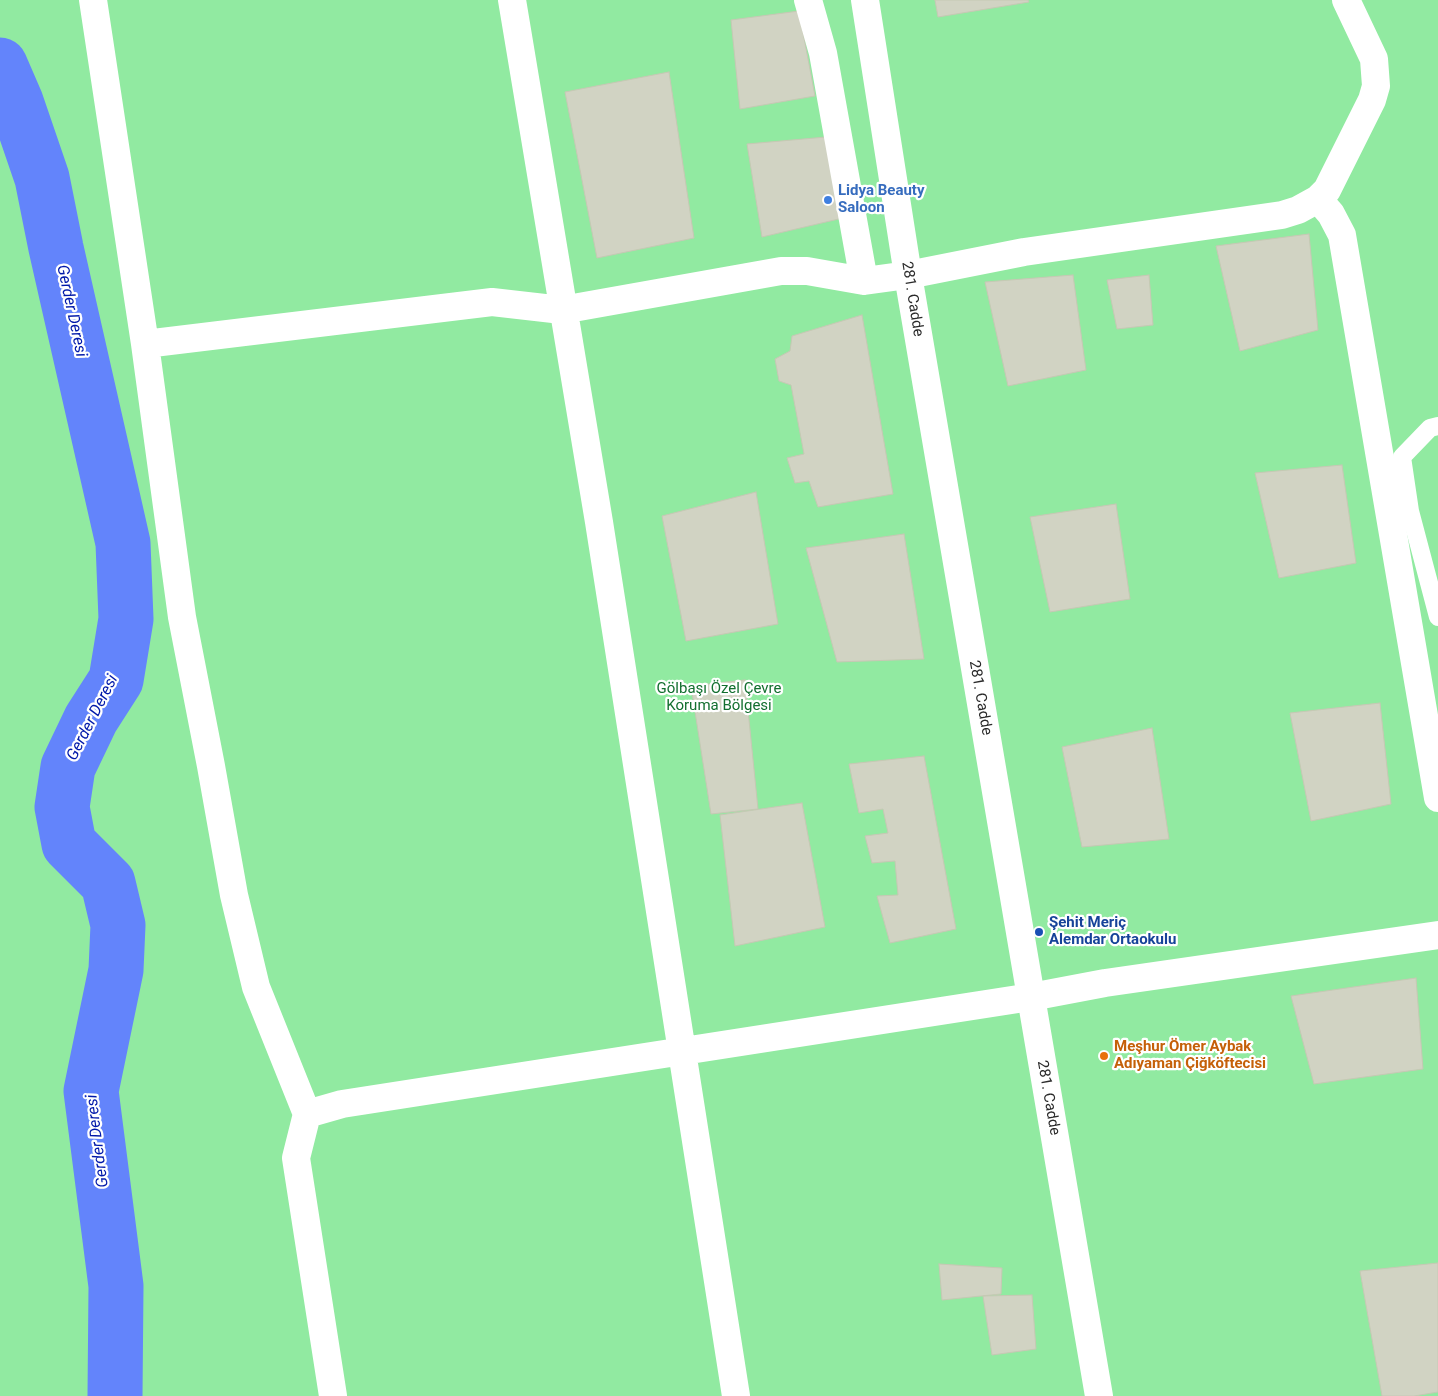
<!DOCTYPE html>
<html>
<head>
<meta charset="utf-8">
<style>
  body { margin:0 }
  canvas { display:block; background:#eceedb }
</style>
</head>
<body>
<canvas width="1438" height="1396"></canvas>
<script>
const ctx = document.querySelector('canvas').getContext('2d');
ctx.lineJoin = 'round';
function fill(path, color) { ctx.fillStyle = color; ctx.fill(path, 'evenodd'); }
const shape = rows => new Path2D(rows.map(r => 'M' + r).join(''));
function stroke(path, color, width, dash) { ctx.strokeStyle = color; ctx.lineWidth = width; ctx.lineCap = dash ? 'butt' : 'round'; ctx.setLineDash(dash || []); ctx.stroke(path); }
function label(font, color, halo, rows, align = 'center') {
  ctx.font = font + ' Roboto,sans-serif'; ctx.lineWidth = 4.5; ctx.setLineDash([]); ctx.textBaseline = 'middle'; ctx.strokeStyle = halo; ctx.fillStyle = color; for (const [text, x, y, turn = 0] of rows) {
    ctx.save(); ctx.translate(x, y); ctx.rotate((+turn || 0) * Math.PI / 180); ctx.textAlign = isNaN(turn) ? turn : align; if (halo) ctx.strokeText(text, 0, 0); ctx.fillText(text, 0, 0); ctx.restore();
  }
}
fill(shape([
  [0,0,1438,0,1438,1396,0,1396]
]), '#91eaa1');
stroke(shape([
  [0,65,16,102,42,178,56,248,123,543,126,619,116,680,91,719,68,767,62,807,69,844,108,883,118,925,116,970,91,1091,116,1286,115,1396]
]), '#6384fb', 55);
const building = shape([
  [935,0,1028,0,1029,2,938,17,935,0],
  [799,11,815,96,740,109,731,20,799,11],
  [669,72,694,238,597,258,565,92,669,72],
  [826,137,843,218,762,237,747,144,826,137],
  [1309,234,1318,330,1240,351,1216,246,1309,234],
  [1073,275,1086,370,1008,386,985,282,1073,275],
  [1149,275,1153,325,1117,329,1107,280,1149,275],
  [862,315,893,494,818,507,809,481,795,483,787,458,804,454,791,385,779,381,775,359,790,351,792,336,862,315],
  [1342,465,1356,563,1279,578,1255,473,1342,465],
  [756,492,778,624,686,641,662,516,756,492],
  [1116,504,1130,599,1050,612,1030,517,1116,504],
  [904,534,924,659,837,662,806,548,904,534],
  [745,680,758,809,711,814,691,686,745,680],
  [1380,703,1391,804,1311,821,1290,713,1380,703],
  [1152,728,1169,839,1082,847,1062,747,1152,728],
  [924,756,956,929,890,943,877,896,898,895,895,861,872,863,865,836,888,833,883,809,859,813,849,764,924,756],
  [802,803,825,927,735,946,720,815,802,803],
  [1416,978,1423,1069,1314,1084,1291,996,1416,978],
  [1438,1263,1438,1392,1414,1396,1382,1396,1360,1271,1438,1263],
  [939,1264,1002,1268,1001,1294,942,1300,939,1264],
  [1032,1295,1036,1349,992,1355,983,1296,1032,1295]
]);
fill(building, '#d1d3c3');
stroke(building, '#c6c9b4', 1);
stroke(shape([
  [1438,426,1430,428,1402,457,1410,511,1438,617]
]), '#fff', 18);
stroke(shape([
  [93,0,145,344,182,617,211,766,234,895,256,987,307,1114],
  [512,0,599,522,736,1396],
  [808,0,823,53,864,281],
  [1318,199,1331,214,1342,235,1438,798],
  [145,344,492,302,562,310,781,271,807,271,864,281,908,275,1024,252,1282,215,1298,210,1318,199,1327,190,1372,100,1376,86,1374,59,1346,0],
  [333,1396,296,1158,307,1114,342,1104,1031,997,1105,983,1438,935]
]), '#fff', 28);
stroke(shape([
  [865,0,908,275,1099,1396]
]), '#fff', 28);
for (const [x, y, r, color] of [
  [828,200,5,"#3f7fe0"],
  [1039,932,5,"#1a4fb4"],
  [1104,1056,5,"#e8710a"]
]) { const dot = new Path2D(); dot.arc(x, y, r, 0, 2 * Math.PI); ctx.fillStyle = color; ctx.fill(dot); stroke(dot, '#fff', 2); }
label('bold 15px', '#366cbe', '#fff', [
  ["Lidya Beauty",838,191],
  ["Saloon",838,208]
], 'left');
label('15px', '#2a2a2a', '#fff', [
  ["281. Cadde",912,299,81],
  ["281. Cadde",980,698,80],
  ["281. Cadde",1048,1098,80]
]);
label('15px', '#126f2f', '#fff', [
  ["Gölbaşı Özel Çevre",719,689],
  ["Koruma Bölgesi",719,706]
]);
label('bold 15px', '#164399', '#fff', [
  ["Şehit Meriç",1049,923],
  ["Alemdar Ortaokulu",1049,940]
], 'left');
label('bold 15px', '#c56008', '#fff', [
  ["Meşhur Ömer Aybak",1114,1047],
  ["Adıyaman Çiğköftecisi",1114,1064]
], 'left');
label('italic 16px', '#0018a9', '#fff', [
  ["Gerder Deresi",71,311,78],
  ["Gerder Deresi",93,718,-63],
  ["Gerder Deresi",98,1141,-97]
]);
</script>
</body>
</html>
